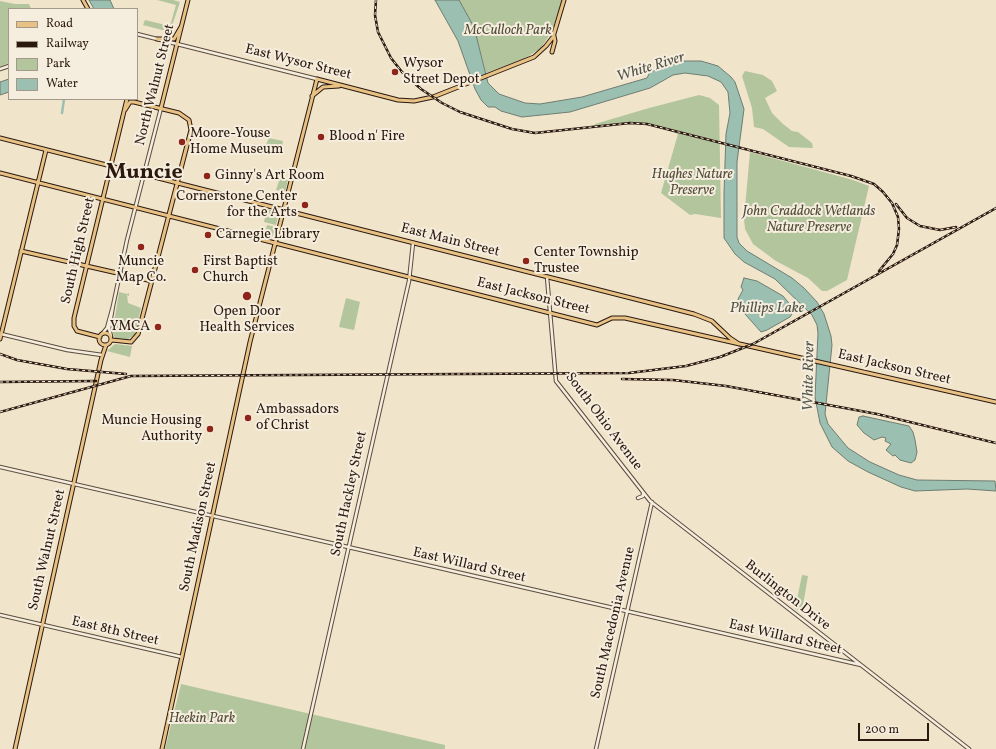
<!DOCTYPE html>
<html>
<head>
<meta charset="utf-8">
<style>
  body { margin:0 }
  #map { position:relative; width:996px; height:749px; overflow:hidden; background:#f0e4ca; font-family:Vollkorn,serif }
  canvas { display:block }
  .legend { position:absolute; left:8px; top:8px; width:130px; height:92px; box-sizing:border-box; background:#f5eddd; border:1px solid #a4988b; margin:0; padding:5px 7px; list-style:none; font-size:12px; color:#2b1910 }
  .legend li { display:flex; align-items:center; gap:8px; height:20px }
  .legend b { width:20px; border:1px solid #a4988b }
  .scale { position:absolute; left:858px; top:723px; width:71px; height:18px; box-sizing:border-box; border:2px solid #2b1910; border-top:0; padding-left:5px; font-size:12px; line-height:14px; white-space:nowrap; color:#2b1910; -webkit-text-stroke:3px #f5eddd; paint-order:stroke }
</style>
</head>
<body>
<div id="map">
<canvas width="996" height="749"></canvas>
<ul class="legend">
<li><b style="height:5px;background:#e8c285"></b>Road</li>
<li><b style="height:5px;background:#2b1910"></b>Railway</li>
<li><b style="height:11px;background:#b3c59c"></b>Park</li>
<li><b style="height:11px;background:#9bbfb1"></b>Water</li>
</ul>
<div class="scale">200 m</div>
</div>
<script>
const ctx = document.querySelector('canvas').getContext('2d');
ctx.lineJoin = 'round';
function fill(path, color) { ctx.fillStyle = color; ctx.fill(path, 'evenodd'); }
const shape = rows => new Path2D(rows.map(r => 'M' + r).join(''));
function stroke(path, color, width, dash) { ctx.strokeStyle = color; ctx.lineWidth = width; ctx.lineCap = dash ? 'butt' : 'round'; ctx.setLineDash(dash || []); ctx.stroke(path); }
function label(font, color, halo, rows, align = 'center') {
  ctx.font = font + ' Vollkorn,serif'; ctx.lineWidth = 4; ctx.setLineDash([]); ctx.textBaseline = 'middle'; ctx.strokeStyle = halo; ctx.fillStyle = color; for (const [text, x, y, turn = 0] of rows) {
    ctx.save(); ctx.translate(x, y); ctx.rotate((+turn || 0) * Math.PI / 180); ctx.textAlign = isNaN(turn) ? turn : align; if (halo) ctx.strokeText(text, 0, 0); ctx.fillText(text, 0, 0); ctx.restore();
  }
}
fill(shape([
  [157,0,173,0,180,2,170,32,143,25,145,20,170,26,176,5],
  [459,0,562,0,552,31,541,48,524,59,486,73,474,27],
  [0,1,15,4,29,4,31,9,9,9,9,63,0,67],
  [745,71,763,75,772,81,777,91,765,98,772,113,783,124,792,131,798,132,812,143,813,148,789,147,763,129,754,127,752,108,742,76],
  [699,95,710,98,719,105,721,218,695,214,690,215,661,193,678,134,657,126,634,122,594,126,595,124,649,108],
  [269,138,283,141,280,155,272,153,274,147,266,145],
  [750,152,853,180,869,186,847,280,827,291,822,291,808,278,776,261,753,244,745,229,744,219],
  [280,178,288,180,285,192,276,190],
  [267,209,279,212,276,225,264,222],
  [267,225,276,227,271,240,264,238],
  [119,292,127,294,129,293,129,296,127,295,128,303,141,308,135,334,127,340,115,338,111,329,115,317],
  [346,298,360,302,354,330,339,327],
  [115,344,132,346,130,357,107,351],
  [802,575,808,576,802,611,795,609],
  [181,684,445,745,445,749,165,749]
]), '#b3c59c');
const water = shape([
  [89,0,110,0,114,9,94,9,89,0],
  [435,0,459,0,474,27,488,83,499,94,525,103,540,104,582,97,647,78,650,72,684,61,701,61,718,66,731,77,735,82,744,109,737,162,737,237,739,243,747,251,792,278,804,288,817,302,824,314,831,336,832,345,825,414,828,424,848,448,870,462,899,475,917,480,995,481,996,491,967,489,915,491,901,487,868,472,848,461,832,447,820,423,815,397,818,333,817,325,812,315,775,279,744,262,735,254,724,238,724,193,726,134,730,113,728,92,721,82,708,76,685,73,673,75,650,88,570,112,522,117,501,111,495,107,488,107,481,100,475,89,458,41,435,0],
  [9,79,9,92,0,95,0,82,9,79],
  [744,278,757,281,783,296,792,307,792,314,790,317,767,330,761,332,745,314,738,299,743,290,741,287,744,278],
  [863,416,909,426,913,432,915,440,917,452,915,460,911,463,900,460,895,455,893,456,886,450,891,444,885,441,886,438,882,437,874,440,864,433,857,425,859,417,863,416]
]);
fill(water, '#9bbfb1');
stroke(water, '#6e7d71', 1);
stroke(shape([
  [62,113,64,99]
]), '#9bbfb1', 2.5);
const minor = shape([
  [137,34,317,79],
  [0,69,9,66],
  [547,277,556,381,650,501,969,749],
  [1,334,67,350,102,355],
  [102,334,107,328,113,306,127,240,161,108],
  [111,336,109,329,113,306],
  [0,467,861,665],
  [638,498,643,496,643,493],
  [0,615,182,657],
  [303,749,409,281,413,243],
  [596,749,652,502]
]);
const major = shape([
  [83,0,88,9],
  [157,39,174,39,181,27],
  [552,52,555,41,554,36],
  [312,96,323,87,339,86],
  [161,108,188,0],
  [0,138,694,314,712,321,730,338,739,344],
  [0,173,597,325,612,318,625,318,996,402],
  [21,251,152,281],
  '99 339a6 6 0 1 1 12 0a6 6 0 1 1-12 0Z',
  [100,337,77,331,74,326,74,318,127,99],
  [0,339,46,150],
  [112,340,131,342,138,334,191,130,189,120,179,113,134,102,130,102,125,110],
  [15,749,101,360,106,345],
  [162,749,250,342,317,79,398,100,414,101,433,97,534,57,546,46,553,37,564,0]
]);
stroke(minor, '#5c4c3e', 4.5);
stroke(major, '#2b1910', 5);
stroke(minor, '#f5eddd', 2.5);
stroke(major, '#e8c285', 3);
const rail = shape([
  [376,0,375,15,378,32,391,58,402,72,421,89,442,103,460,112,512,129,535,133,630,123,647,124,851,176,874,184,883,192,892,203,898,217,899,229,897,245,893,254,879,271],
  [896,204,907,218,920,226,940,230,956,227],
  [0,354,17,360,67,369,126,374],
  [622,379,673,380,726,386,877,414,996,443],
  [0,382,96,381],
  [0,412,131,376,629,373,686,366,720,357,753,344,996,208]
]);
stroke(rail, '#2b1910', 2.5);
stroke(rail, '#f5eddd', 1, [3]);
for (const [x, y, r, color] of [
  [395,72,4,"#8f2418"],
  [321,137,4,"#8f2418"],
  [182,142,4,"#8f2418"],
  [207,176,4,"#8f2418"],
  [305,205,4,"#8f2418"],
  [208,235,4,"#8f2418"],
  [141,247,4,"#8f2418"],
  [526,261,4,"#8f2418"],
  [195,270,4,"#8f2418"],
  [247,296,5,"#8f2418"],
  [158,327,4,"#8f2418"],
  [248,418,4,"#8f2418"],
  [210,429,4,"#8f2418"]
]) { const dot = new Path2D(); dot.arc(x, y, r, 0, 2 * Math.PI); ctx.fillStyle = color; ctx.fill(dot); stroke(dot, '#f5eddd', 1.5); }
label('italic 14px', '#544d3a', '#f5eddd', [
  ["McCulloch Park",508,31],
  ["Hughes Nature",692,175],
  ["Preserve",692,191],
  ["John Craddock Wetlands",809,212],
  ["Nature Preserve",809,228],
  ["Heekin Park",202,719]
]);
label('14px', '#2b1910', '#f5eddd', [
  ["East Wysor Street",298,63,14],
  ["North Walnut Street",156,85,-76],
  ["East Main Street",450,241,14],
  ["South High Street",79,251,-77],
  ["East Jackson Street",533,297,14],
  ["East Jackson Street",894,368,13],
  ["South Ohio Avenue",603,422,53],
  ["South Hackley Street",350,494,-78],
  ["South Madison Street",199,527,-78],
  ["South Walnut Street",48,550,-77],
  ["East Willard Street",469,566,13],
  ["Burlington Drive",787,596,38],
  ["South Macedonia Avenue",614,623,-77],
  ["East 8th Street",115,632,13],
  ["East Willard Street",785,638,13]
]);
label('14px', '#2b1910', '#f5eddd', [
  ["Wysor",403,64],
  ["Street Depot",403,80],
  ["Moore-Youse",190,134],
  ["Home Museum",190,150],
  ["Blood n' Fire",329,137],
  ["Ginny's Art Room",215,176],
  ["Cornerstone Center",297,197,"right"],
  ["for the Arts",297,213,"right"],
  ["Carnegie Library",216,235],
  ["Center Township",534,253],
  ["Trustee",534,269],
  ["Muncie",141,262,"center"],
  ["Map Co.",141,278,"center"],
  ["First Baptist",203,262],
  ["Church",203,278],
  ["Open Door",247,312,"center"],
  ["Health Services",247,328,"center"],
  ["YMCA",150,327,"right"],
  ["Ambassadors",256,410],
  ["of Christ",256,426],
  ["Muncie Housing",202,421,"right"],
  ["Authority",202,437,"right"]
], 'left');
label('italic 15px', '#525348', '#f5eddd', [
  ["White River",651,68,-17],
  ["Phillips Lake",767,309],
  ["White River",810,376,-89]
]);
label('bold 22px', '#2b1910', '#f5eddd', [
  ["Muncie",144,174]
]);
</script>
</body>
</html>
